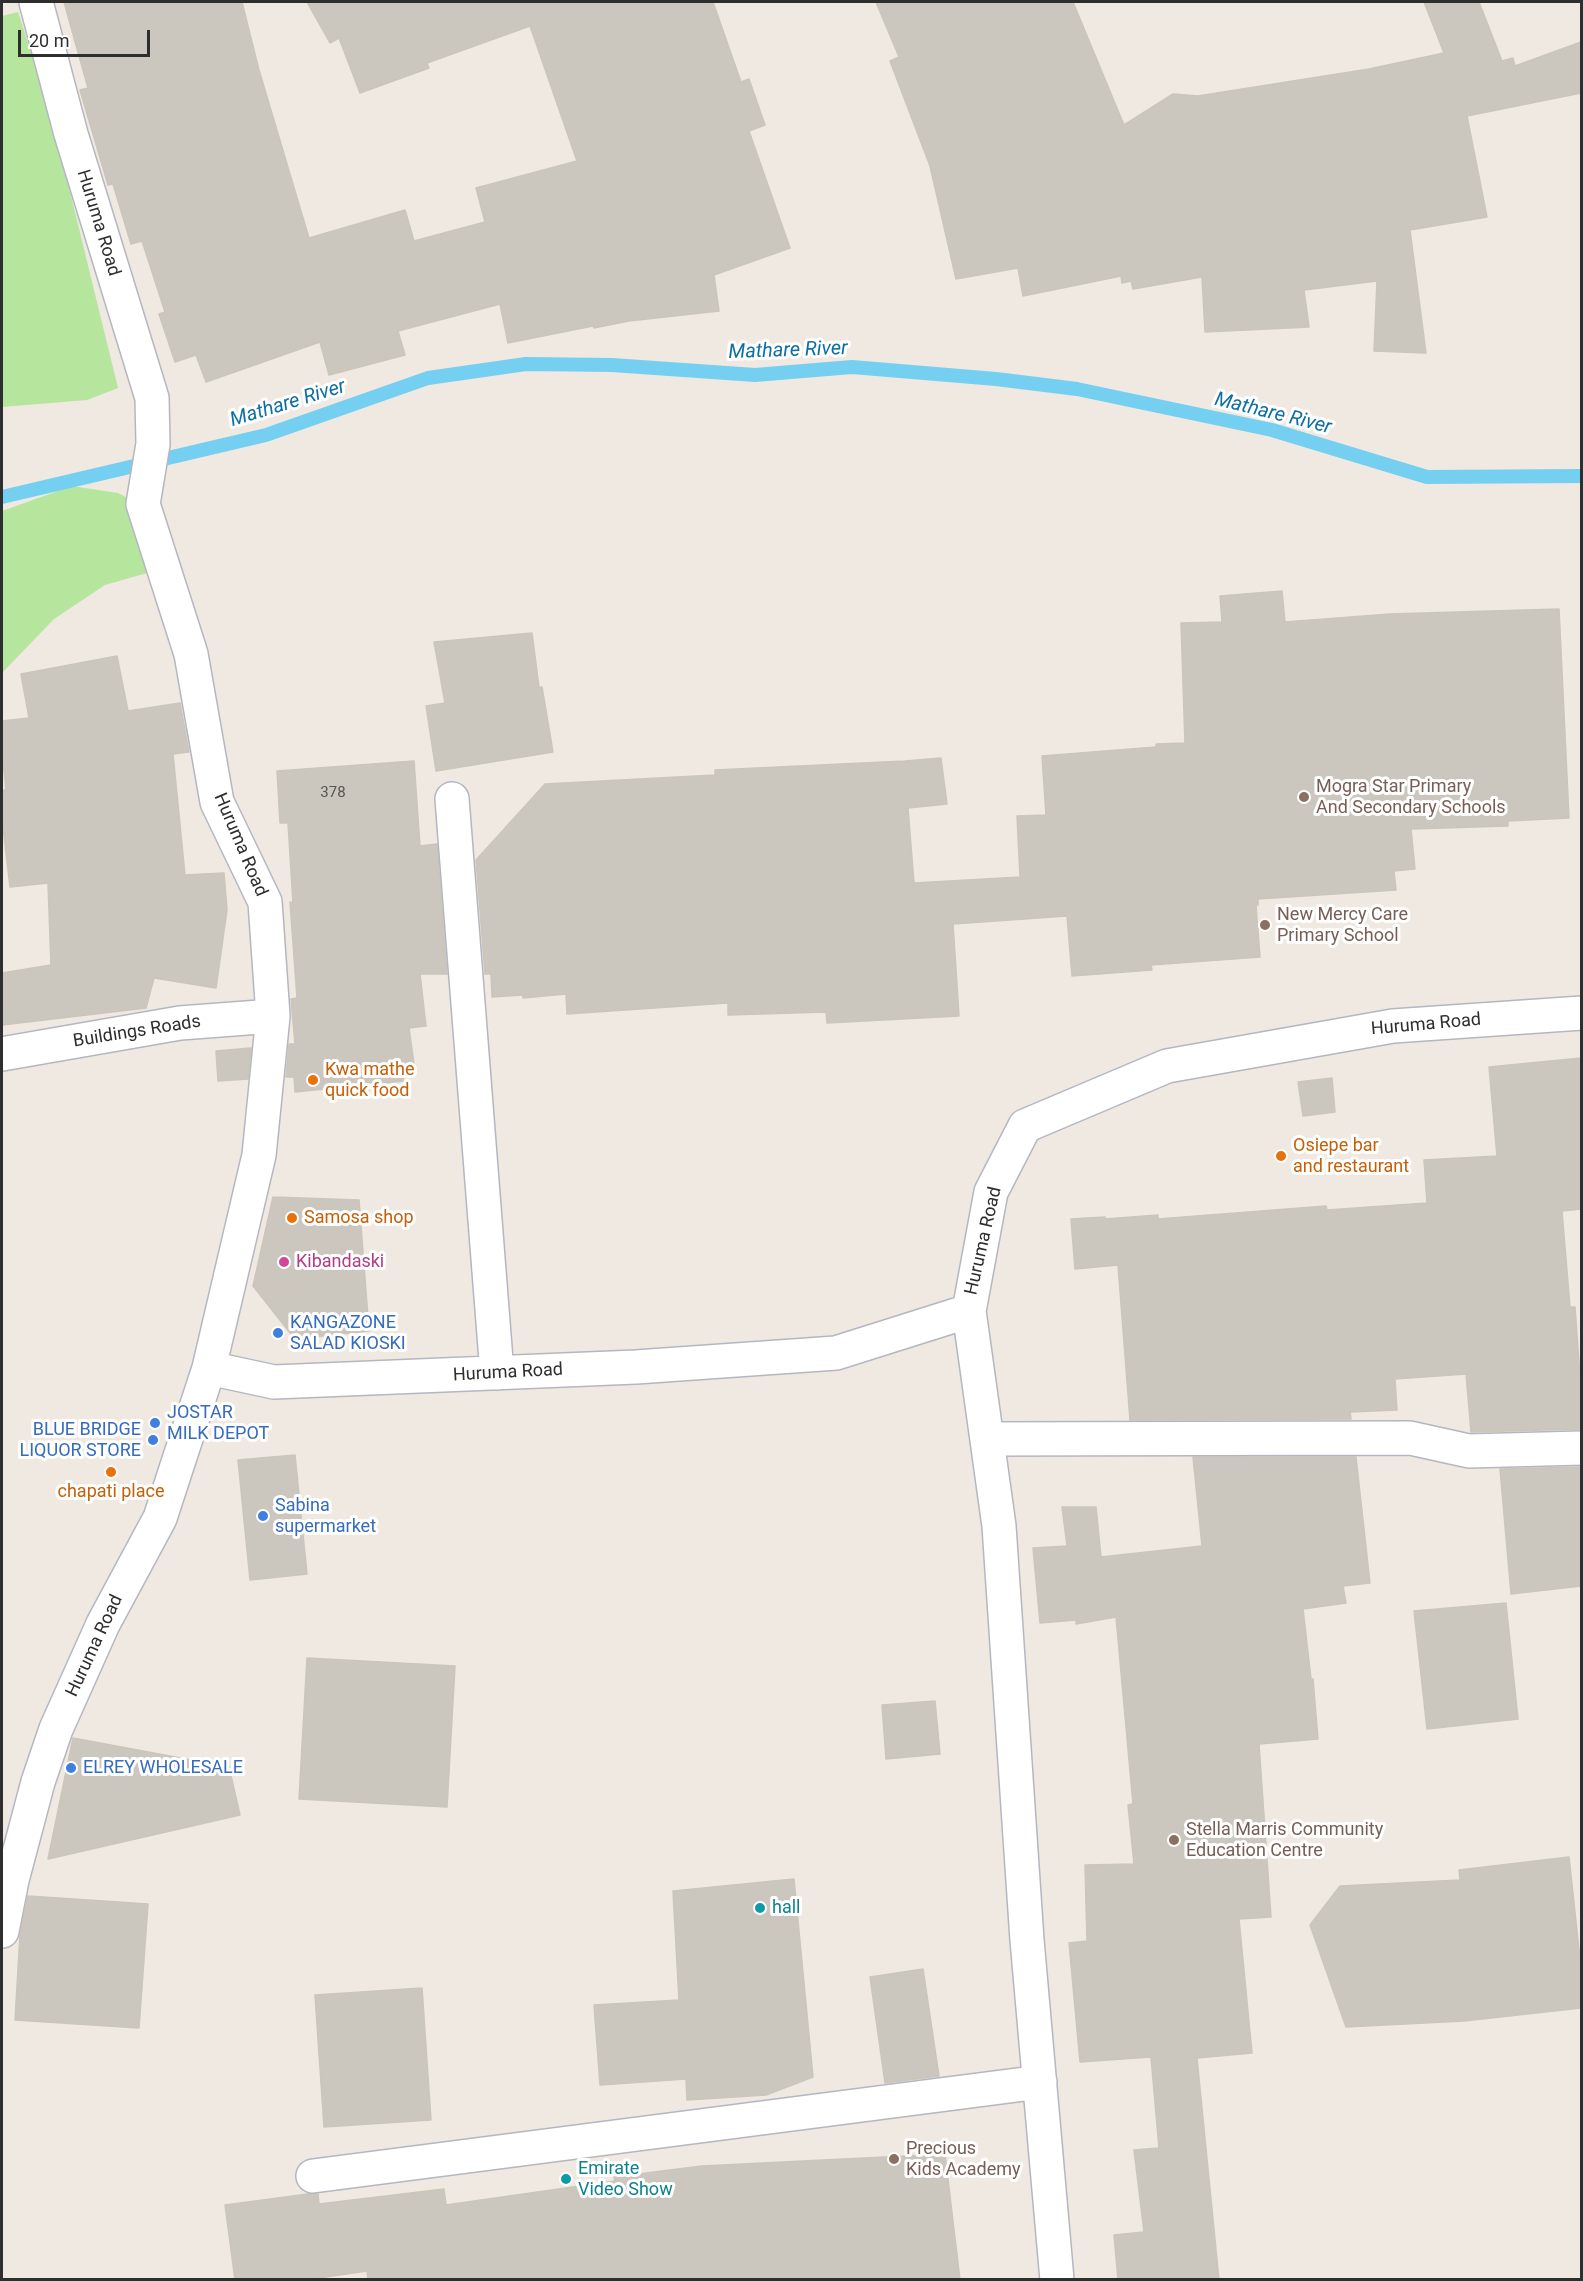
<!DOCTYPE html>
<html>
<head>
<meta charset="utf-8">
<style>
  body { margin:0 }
  #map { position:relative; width:1583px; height:2281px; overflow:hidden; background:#efe9e1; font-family:Roboto,sans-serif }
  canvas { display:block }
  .frame { position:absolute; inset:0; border:3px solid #2e2e2e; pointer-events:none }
  .scale { position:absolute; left:18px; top:30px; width:132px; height:27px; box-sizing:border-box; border:3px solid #2e2e2e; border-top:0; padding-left:8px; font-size:18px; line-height:21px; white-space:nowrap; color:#2e2e2e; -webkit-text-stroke:4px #fff; paint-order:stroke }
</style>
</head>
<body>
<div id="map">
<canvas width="1583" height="2281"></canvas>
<div class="frame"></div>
<div class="scale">20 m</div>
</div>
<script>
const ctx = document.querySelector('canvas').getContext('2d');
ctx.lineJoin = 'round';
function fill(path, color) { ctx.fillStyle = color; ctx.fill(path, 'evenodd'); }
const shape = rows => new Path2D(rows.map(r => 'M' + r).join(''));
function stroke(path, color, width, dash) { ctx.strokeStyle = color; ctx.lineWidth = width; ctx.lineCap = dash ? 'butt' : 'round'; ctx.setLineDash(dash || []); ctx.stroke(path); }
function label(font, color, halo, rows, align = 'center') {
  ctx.font = font + ' Roboto,sans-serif'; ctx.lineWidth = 6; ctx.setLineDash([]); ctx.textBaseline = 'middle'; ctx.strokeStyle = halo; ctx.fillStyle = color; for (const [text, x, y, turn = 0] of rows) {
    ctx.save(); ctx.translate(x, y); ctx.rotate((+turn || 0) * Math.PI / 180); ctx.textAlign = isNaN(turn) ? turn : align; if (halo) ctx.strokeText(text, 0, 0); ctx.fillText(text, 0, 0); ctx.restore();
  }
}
fill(shape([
  [18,12,51,114,118,388,87,400,2,407,2,16],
  [72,486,118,493,167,519,167,547,147,573,105,585,54,619,2,673,2,511]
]), '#b6e59e');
stroke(shape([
  [2,497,266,435,428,378,526,364,612,365,755,375,852,367,996,379,1077,389,1272,430,1427,477,1582,476]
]), '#75cff0', 14);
const building = shape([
  [64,2,242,2,259,70,309,238,405,210,414,241,485,222,476,188,577,161,530,26,427,63,429,68,360,93,339,38,330,43,307,2,713,2,741,82,749,79,765,125,749,131,790,248,714,275,719,311,629,321,594,328,593,326,508,343,500,304,398,331,405,355,329,375,320,342,206,382,196,355,175,362,159,314,165,312,142,241,131,244,113,184,108,185,80,90,88,88,64,2],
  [876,2,1073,2,1124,125,1173,94,1198,96,1369,69,1444,53,1424,2,1479,2,1502,61,1513,58,1515,66,1581,42,1581,93,1467,116,1487,217,1410,230,1426,353,1374,351,1377,281,1304,290,1309,327,1205,332,1202,277,1133,289,1131,281,1122,283,1121,276,1023,296,1018,268,956,279,930,166,890,61,899,57,876,2],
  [1282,591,1285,622,1390,614,1559,609,1569,818,1508,821,1508,826,1411,829,1415,869,1394,871,1396,890,1258,899,1258,905,1256,905,1260,957,1151,965,1152,970,1072,976,1067,916,953,924,959,1016,827,1023,826,1012,728,1015,728,1003,567,1014,566,994,523,998,523,995,492,997,491,974,485,974,476,860,545,784,715,775,715,770,905,761,941,758,947,804,908,808,914,883,1020,877,1017,816,1046,815,1042,756,1156,747,1156,744,1185,743,1181,623,1222,622,1220,596,1282,591],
  [532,633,539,687,542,687,553,752,436,771,426,706,445,703,434,642,532,633],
  [117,656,128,711,180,703,189,752,173,754,185,875,224,873,227,910,216,988,154,978,146,1008,2,1025,2,973,51,965,48,883,10,887,2,819,2,790,6,790,2,752,2,721,29,718,21,674,117,656],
  [414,761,420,846,437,844,447,974,420,974,426,1026,409,1028,414,1064,402,1065,404,1081,295,1092,294,1077,286,1077,289,1044,295,1044,291,999,297,998,290,902,293,903,288,823,280,823,277,771,414,761],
  [251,1048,248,1079,218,1081,216,1051,251,1048],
  [1581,1058,1581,1209,1562,1211,1570,1307,1575,1307,1581,1390,1581,1429,1471,1432,1466,1374,1395,1379,1397,1410,1350,1412,1351,1419,1130,1420,1118,1265,1075,1269,1071,1219,1105,1217,1105,1219,1158,1215,1158,1219,1326,1206,1327,1210,1427,1203,1424,1160,1497,1156,1489,1067,1581,1058],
  [1332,1078,1335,1112,1303,1116,1298,1082,1332,1078],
  [273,1197,359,1200,369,1331,295,1339,253,1286,273,1197],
  [295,1455,307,1574,250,1580,238,1460,295,1455],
  [1193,1457,1356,1457,1370,1583,1343,1586,1346,1603,1303,1609,1311,1679,1313,1679,1318,1739,1259,1744,1271,1917,1239,1919,1252,2053,1197,2058,1219,2280,1118,2280,1114,2235,1144,2232,1134,2150,1159,2148,1151,2057,1080,2062,1069,1943,1087,1941,1085,1865,1134,1864,1128,1805,1133,1804,1116,1617,1076,1624,1076,1620,1040,1623,1033,1548,1067,1546,1062,1507,1096,1507,1101,1557,1202,1546,1193,1457],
  [1581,1467,1581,1586,1511,1594,1500,1469,1581,1467],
  [1506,1603,1518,1719,1427,1729,1414,1611,1506,1603],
  [307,1658,455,1666,447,1807,299,1799,307,1658],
  [935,1701,940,1754,886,1759,882,1705,935,1701],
  [73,1738,229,1767,240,1815,48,1859,73,1738],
  [1569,1857,1581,1968,1581,2008,1464,2021,1346,2027,1310,1925,1340,1886,1460,1880,1459,1870,1569,1857],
  [794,1879,813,2077,766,2095,687,2100,686,2079,600,2085,594,2005,679,2000,673,1891,794,1879],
  [28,1896,148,1904,139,2028,15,2020,20,1935,28,1896],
  [923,1969,939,2076,885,2083,870,1977,923,1969],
  [422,1988,431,2120,324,2127,315,1995,422,1988],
  [945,2154,960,2280,368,2280,367,2271,305,2280,235,2280,225,2205,308,2194,318,2194,319,2204,444,2189,446,2205,615,2181,614,2177,702,2166,945,2154]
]);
fill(building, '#cbc7bf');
stroke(building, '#cbc5ba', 1.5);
const minor = shape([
  [452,799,497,1373],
  [2,1054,180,1023,273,1016],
  [209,1368,274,1382,636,1367,836,1353,969,1311],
  [987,1439,1410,1438,1469,1451,1582,1448],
  [2,1931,12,1880,38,1782,56,1729,103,1624,160,1518,209,1368,259,1155,273,1016,265,902,217,802,191,654,143,504,153,444,152,398,71,134,36,2],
  [313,2176,1040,2082],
  [1057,2280,1027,1940,999,1526,969,1311,991,1192,1025,1126,1167,1066,1393,1026,1582,1013]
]);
stroke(minor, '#b4b7c1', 36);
stroke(minor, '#fff', 33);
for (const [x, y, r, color] of [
  [1304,797,6,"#8d6e63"],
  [1265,925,6,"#8d6e63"],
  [313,1080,6,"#e8710a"],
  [1281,1156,6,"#e8710a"],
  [292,1218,6,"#e8710a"],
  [284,1262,6,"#d1479c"],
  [278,1333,6,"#3f7fe0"],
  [155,1423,6,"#3f7fe0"],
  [153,1440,6,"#3f7fe0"],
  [111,1472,6,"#e8710a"],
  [263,1516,6,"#3f7fe0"],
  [71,1768,6,"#3f7fe0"],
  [1174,1840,6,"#8d6e63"],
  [760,1908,6,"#0f9aa8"],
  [894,2159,6,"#8d6e63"],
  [566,2179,6,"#0f9aa8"]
]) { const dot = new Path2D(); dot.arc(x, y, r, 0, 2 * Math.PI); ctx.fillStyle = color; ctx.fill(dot); stroke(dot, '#fff', 2); }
label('15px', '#555452', null, [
  ["378",333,793]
]);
label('18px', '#2e2e2e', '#fff', [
  ["Huruma Road",98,223,73],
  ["Huruma Road",240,845,67],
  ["Huruma Road",1426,1025,-5],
  ["Buildings Roads",137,1032,-9],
  ["Huruma Road",984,1241,-77],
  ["Huruma Road",508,1373,-3],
  ["Huruma Road",95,1646,-65]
]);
label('18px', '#785e54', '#fff', [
  ["Mogra Star Primary",1316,787],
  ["And Secondary Schools",1316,808],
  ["New Mercy Care",1277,915],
  ["Primary School",1277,936],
  ["Stella Marris Community",1186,1830],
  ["Education Centre",1186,1851],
  ["Precious",906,2149],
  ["Kids Academy",906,2170]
], 'left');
label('18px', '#c56008', '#fff', [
  ["Kwa mathe",325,1070],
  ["quick food",325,1091],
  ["Osiepe bar",1293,1146],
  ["and restaurant",1293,1167],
  ["Samosa shop",304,1218],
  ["chapati place",111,1492,"center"]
], 'left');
label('18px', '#b23c85', '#fff', [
  ["Kibandaski",296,1262]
], 'left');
label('18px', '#366cbe', '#fff', [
  ["KANGAZONE",290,1323],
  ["SALAD KIOSKI",290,1344],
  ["JOSTAR",167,1413],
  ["MILK DEPOT",167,1434],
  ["BLUE BRIDGE",141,1430,"right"],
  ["LIQUOR STORE",141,1451,"right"],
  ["Sabina",275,1506],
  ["supermarket",275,1527],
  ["ELREY WHOLESALE",83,1768]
], 'left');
label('18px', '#0d838f', '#fff', [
  ["hall",772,1908],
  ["Emirate",578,2169],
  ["Video Show",578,2190]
], 'left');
label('italic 20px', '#0d6fa3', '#fff', [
  ["Mathare River",788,351,-2],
  ["Mathare River",288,404,-17],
  ["Mathare River",1273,414,14]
]);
</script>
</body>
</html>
